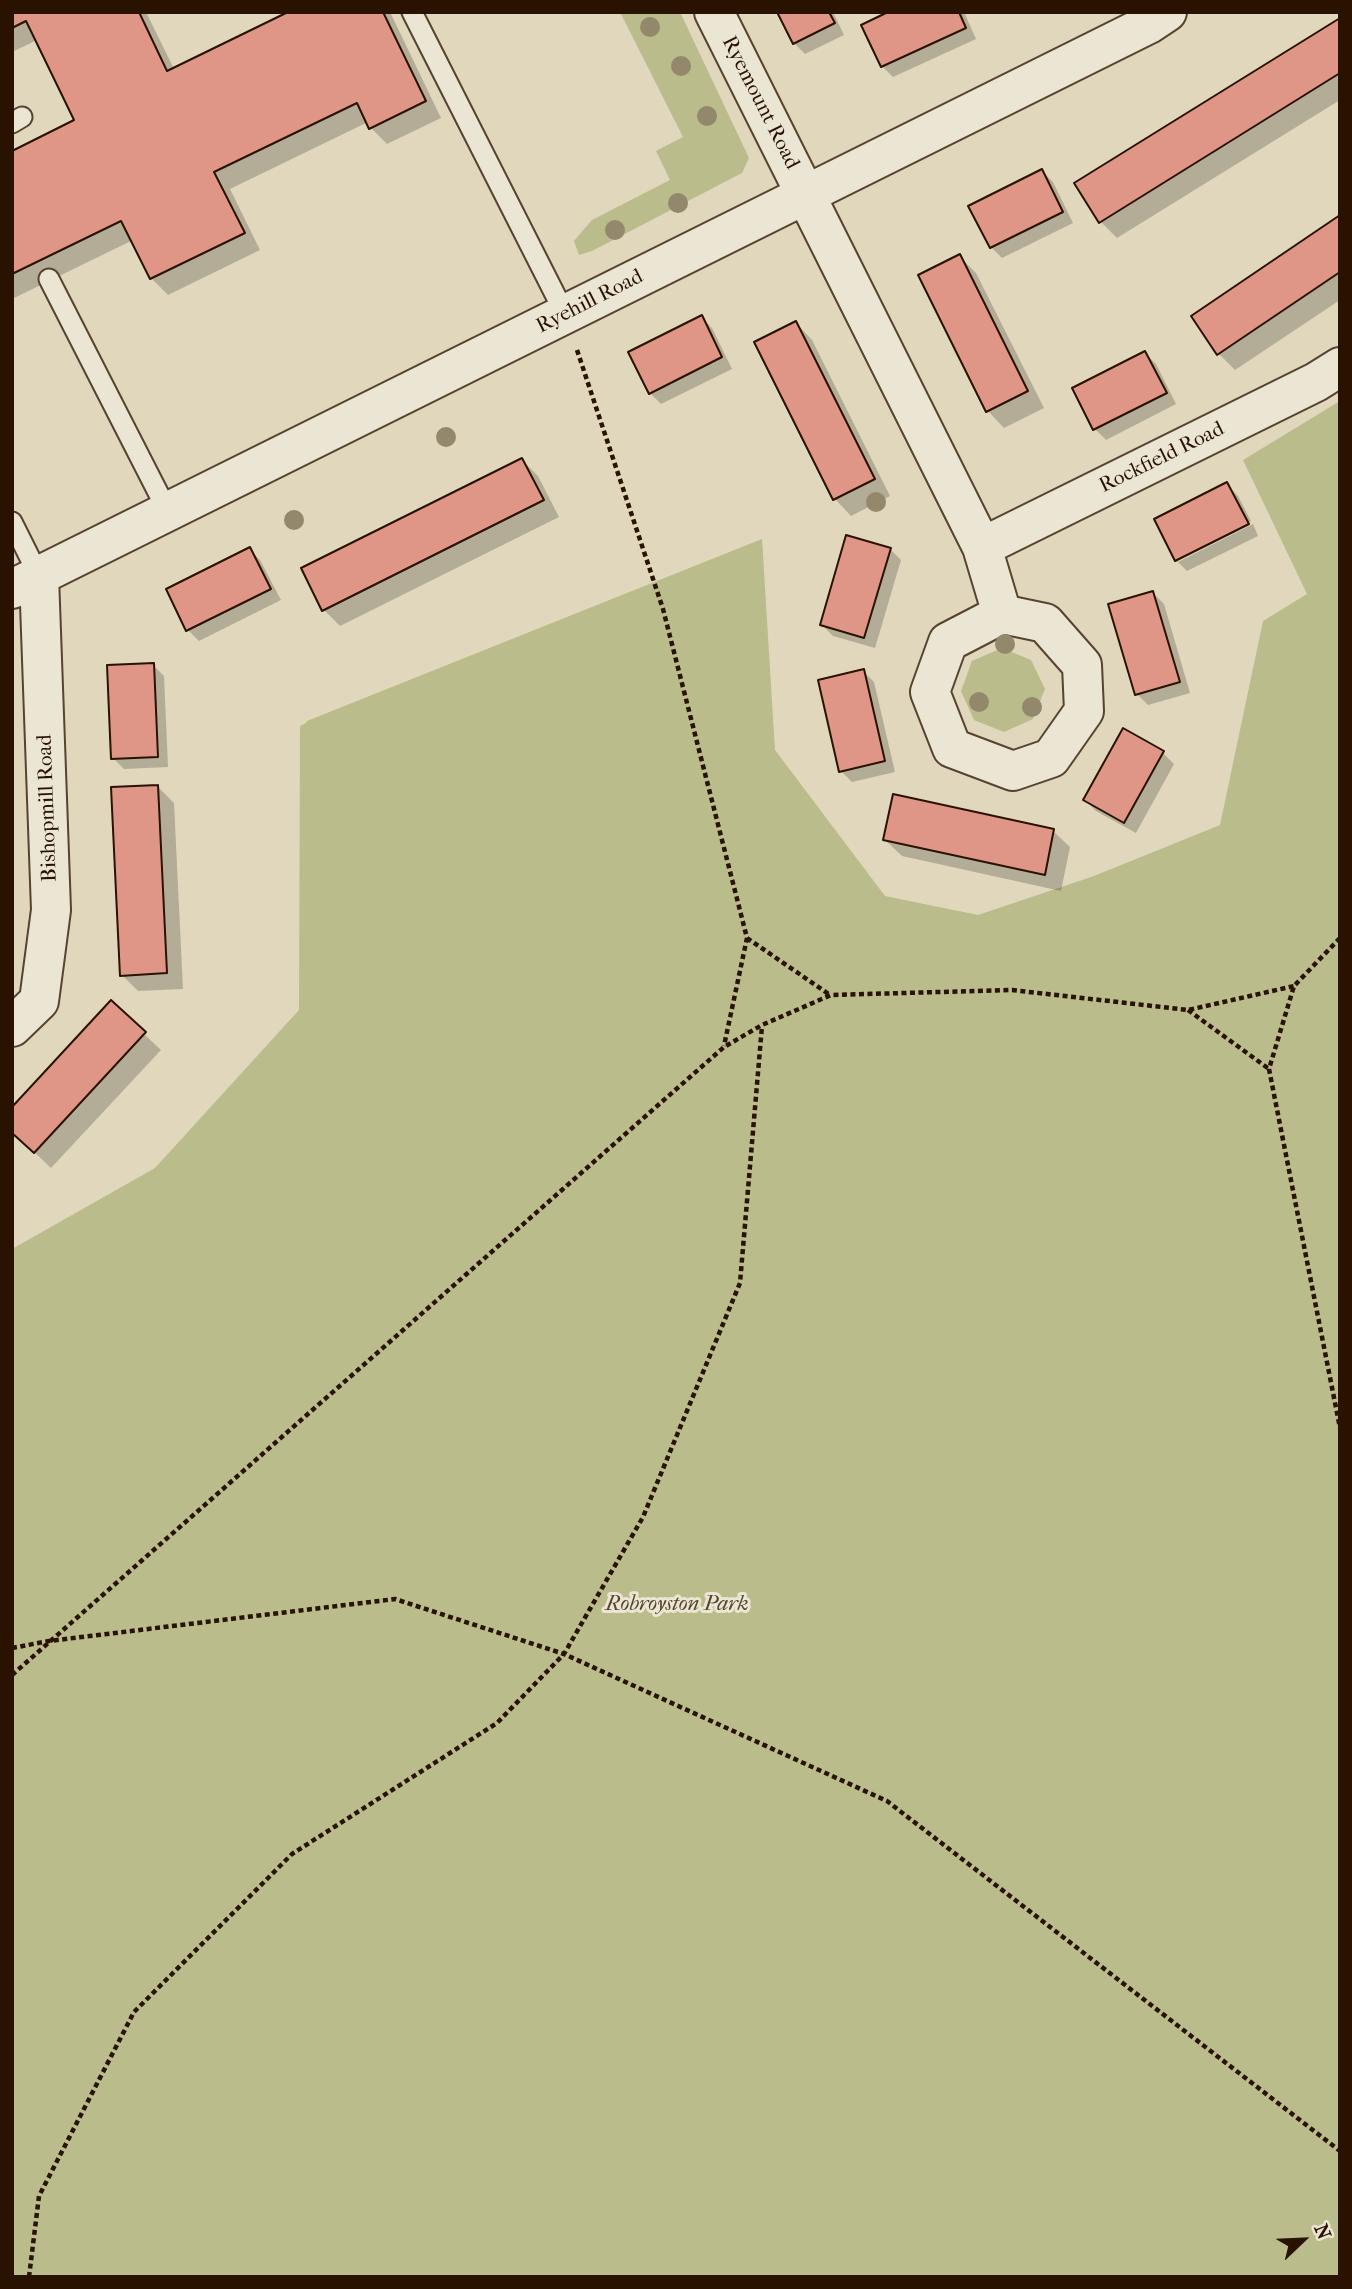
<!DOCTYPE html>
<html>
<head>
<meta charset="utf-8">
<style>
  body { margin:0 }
  #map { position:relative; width:1352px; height:2289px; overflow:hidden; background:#e0d7bd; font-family:"IM FELL French Canon",serif }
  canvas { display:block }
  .frame { position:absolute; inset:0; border:14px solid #291200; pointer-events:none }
  .north { position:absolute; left:1268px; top:2205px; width:70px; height:70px; -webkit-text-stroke:5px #ebe5d4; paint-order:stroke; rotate:67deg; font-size:19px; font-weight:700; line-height:28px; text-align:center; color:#291200 }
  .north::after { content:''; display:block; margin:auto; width:24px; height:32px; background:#291200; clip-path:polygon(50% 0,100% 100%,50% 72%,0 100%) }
</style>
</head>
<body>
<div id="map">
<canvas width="1352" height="2289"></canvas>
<div class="frame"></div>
<div class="north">N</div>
</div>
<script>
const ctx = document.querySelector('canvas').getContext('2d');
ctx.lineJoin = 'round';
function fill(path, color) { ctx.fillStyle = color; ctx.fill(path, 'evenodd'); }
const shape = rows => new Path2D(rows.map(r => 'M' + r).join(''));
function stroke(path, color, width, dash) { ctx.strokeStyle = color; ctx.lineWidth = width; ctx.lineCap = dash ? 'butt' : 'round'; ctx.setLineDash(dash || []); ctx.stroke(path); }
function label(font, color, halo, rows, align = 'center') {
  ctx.font = font + ' "IM FELL French Canon",serif'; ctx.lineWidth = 6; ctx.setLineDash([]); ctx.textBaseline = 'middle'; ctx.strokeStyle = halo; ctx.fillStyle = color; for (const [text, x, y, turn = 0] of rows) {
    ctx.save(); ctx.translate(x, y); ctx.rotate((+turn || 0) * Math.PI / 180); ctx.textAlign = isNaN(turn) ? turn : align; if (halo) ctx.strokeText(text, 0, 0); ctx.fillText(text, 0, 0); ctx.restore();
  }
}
fill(shape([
  [620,12,680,12,749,158,742,173,592,251,579,255,574,241,592,220,670,180,656,151,683,137],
  [1340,401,1340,2277,12,2277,12,1249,155,1168,299,1010,300,726,306,723,307,721,762,539,775,750,885,896,978,915,1094,876,1220,825,1263,621,1307,594,1243,460],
  [1002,648,1031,660,1045,689,1033,719,1004,732,974,720,961,691,972,661]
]), '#babc8c');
fill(shape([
  [12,12,146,12,174,69,292,12,390,12,441,118,387,144,371,128,368,122,230,189,260,250,168,295,151,278,133,240,12,299,12,153,77,121,37,40,12,52],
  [779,12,833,12,844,35,805,54,794,43],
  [892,12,964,12,976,39,893,77,882,66],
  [1340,20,1340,100,1117,238,1101,222],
  [1042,171,1053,182,1073,223,1002,258,991,247],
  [1340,217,1340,300,1235,370,1219,354,1193,316],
  [959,256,976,273,1044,408,1004,428,988,411,920,276],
  [701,317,712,328,732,369,661,404,650,393],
  [796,323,812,340,890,496,851,516,835,499,757,343],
  [1145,353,1156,364,1176,404,1106,440,1095,429],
  [522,460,538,476,559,517,340,626,324,610],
  [1227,485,1238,496,1251,521,1178,558,1178,562,1253,524,1258,536,1187,571,1176,560,1156,520],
  [249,549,260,560,281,600,199,641,188,630],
  [890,549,901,560,875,648,833,636,822,625],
  [1153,593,1164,604,1190,693,1148,705,1137,694],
  [153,665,164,676,168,767,124,769,113,758],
  [863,671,874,682,895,772,852,782,841,771],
  [1124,731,1163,753,1174,764,1136,833,1096,811,1085,800],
  [158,787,174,803,183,989,138,991,122,975],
  [1053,831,1070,847,1061,891,902,856,885,840],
  [111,1003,161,1050,51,1168,12,1131]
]), '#0003');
const building = shape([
  [12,12,139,12,167,71,288,12,383,12,426,101,369,129,357,103,214,172,245,233,150,279,121,221,12,274,12,151,74,120,26,21,12,28,12,12],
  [777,12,829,12,835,23,793,44,777,12],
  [888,12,959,12,966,28,881,67,861,25,888,12],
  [1340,18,1340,73,1099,223,1074,183,1340,18],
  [1042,169,1063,212,990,248,968,206,1042,169],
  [1340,215,1340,272,1217,355,1191,316,1340,215],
  [960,254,1028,391,986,412,918,275,960,254],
  [702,315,722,357,649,394,628,352,702,315],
  [796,321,875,479,833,500,754,342,796,321],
  [1145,351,1167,393,1093,430,1072,388,1145,351],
  [522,458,544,500,322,611,301,568,522,458],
  [1227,482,1249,524,1175,561,1154,519,1227,482],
  [846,535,891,548,864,638,820,625,846,535],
  [250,547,271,589,186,631,166,589,250,547],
  [1153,591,1180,682,1135,695,1108,604,1153,591],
  [154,663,158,757,111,759,107,665,154,663],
  [864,669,885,761,839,772,818,680,864,669],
  [1123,728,1164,751,1124,823,1083,800,1123,728],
  [158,785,167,973,120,976,111,787,158,785],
  [893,794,1054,829,1045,875,883,840,893,794],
  [111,1000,146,1032,34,1153,12,1133,12,1107,111,1000]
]);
fill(building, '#e09686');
stroke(building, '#291200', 2);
const lane = shape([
  [412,12,565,314],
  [12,123,22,117],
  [49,279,168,512],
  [12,522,39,576]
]);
const street = shape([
  [714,12,982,547,1002,614],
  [982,547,1316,382,1340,367],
  [12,589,1149,24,1167,12],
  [1002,614,1045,623,1082,665,1084,711,1051,758,1013,771,952,748,930,692,948,642,1002,614],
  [12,1027,39,1001,51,910,39,576]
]);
stroke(lane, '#57432f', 23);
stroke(street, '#57432f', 42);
stroke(shape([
  [577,350,663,609,747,938,724,1046],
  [747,938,830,995],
  [1340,938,1294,986,1269,1069,1340,1428],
  [1188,1010,1269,1069],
  [12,1648,49,1641,395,1599,564,1654,887,1801,1340,2151],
  [12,1675,724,1047,762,1025,831,995,1012,990,1188,1010,1294,986],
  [29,2277,39,2196,134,2012,292,1854,497,1723,564,1654,643,1517,740,1283,762,1026]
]), '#291200', 4.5, [5, 3.5]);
stroke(lane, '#ebe5d4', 19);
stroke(street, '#ebe5d4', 38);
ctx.fillStyle = '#93876c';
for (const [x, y] of [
  [650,27],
  [681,66],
  [707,116],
  [678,203],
  [615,230],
  [446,437],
  [876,502],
  [294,520],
  [1005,644],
  [979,702],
  [1032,707]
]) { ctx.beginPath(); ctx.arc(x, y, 10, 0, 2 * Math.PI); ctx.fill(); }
label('21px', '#291200', '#ebe5d4', [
  ["Ryemount Road",760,103,63],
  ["Ryehill Road",590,302,-27],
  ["Rockfield Road",1162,458,-26],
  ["Bishopmill Road",48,808,-92]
]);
label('italic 21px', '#54452a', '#ebe5d4', [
  ["Robroyston Park",677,1605]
]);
</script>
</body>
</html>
